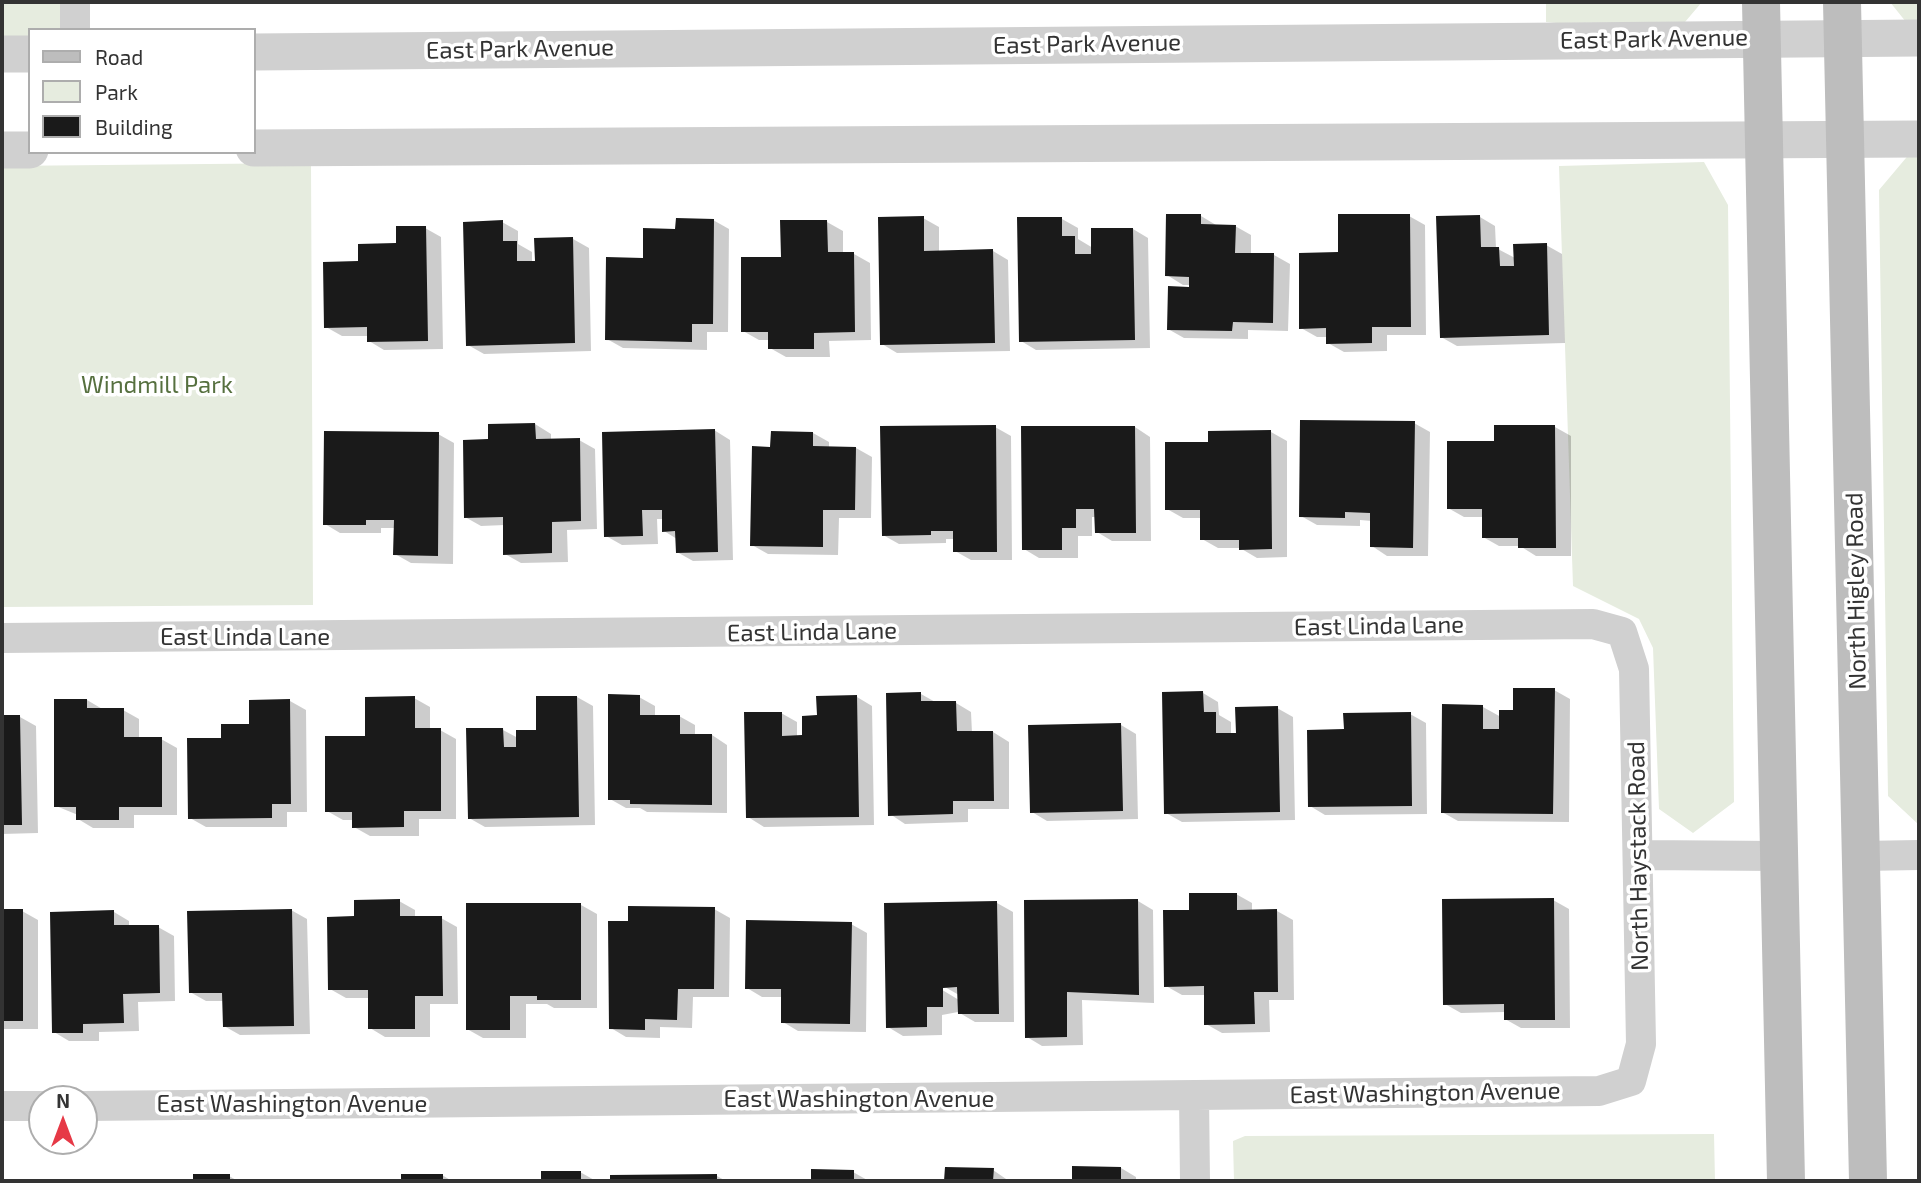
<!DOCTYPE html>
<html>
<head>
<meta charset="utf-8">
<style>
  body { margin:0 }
  #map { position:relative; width:1921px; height:1183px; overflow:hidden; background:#fff; font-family:"Exo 2",sans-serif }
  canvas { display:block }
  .frame { position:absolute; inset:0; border:4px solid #333; pointer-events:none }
  .legend { position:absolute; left:28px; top:28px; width:228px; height:126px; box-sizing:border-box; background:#fff; border:2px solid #adadad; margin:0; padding:9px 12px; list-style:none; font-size:21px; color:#333 }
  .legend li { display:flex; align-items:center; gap:14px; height:35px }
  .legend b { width:35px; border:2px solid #adadad }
  .north { position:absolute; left:28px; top:1085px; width:70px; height:70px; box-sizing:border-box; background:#fff; border:2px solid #adadad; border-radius:50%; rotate:0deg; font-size:19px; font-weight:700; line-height:28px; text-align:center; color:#333 }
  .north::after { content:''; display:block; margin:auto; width:24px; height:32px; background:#e63946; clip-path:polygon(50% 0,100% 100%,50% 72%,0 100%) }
</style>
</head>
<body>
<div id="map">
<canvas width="1921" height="1183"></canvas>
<div class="frame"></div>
<ul class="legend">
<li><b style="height:9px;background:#bdbdbd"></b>Road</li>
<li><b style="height:19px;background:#e6ecdf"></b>Park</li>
<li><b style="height:19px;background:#1a1a1a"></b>Building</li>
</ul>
<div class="north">N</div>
</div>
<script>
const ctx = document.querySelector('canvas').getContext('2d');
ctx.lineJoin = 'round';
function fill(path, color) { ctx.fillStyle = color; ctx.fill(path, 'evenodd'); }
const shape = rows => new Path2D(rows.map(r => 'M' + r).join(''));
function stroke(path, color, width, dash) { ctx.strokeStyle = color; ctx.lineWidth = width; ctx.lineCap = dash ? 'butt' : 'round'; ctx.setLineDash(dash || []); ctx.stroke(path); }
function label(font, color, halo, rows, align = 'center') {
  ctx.font = font + ' "Exo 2",sans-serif'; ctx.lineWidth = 7; ctx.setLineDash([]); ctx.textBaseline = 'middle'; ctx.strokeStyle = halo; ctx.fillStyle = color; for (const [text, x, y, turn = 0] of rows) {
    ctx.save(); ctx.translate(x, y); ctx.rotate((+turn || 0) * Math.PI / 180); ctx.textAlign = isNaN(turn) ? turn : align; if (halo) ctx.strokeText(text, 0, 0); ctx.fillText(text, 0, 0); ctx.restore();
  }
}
fill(shape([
  [2,2,75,2,75,30,30,30,30,54,2,54],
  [1546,2,1702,2,1685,22,1556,23,1546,22],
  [1890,2,1919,2,1919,22,1906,22],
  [1911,152,1919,152,1919,825,1888,796,1879,190],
  [1704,162,1728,205,1734,802,1693,833,1659,809,1653,648,1639,619,1573,586,1559,166],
  [311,163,313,605,2,607,2,166],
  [1714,1134,1715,1181,1234,1181,1233,1141,1245,1136]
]), '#e6ecdf');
fill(shape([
  [1201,216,1216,225,1235,226,1251,235,1251,255,1274,255,1290,264,1288,331,1248,330,1248,339,1184,338,1168,329,1191,285,1183,285,1167,275],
  [1409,216,1425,225,1426,335,1387,335,1387,351,1344,352,1328,343,1328,337,1317,337,1301,328,1340,254],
  [1480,217,1495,226,1496,248,1515,258,1546,245,1562,254,1565,343,1457,346,1441,337],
  [923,218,939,227,939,253,993,251,1008,260,1010,351,897,353,882,344],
  [1062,219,1078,228,1078,239,1093,248,1133,229,1148,238,1150,348,1036,350,1021,341],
  [713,220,729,229,728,332,707,332,707,350,623,348,607,339,644,260,677,230],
  [502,222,518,231,518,244,532,252,532,263,573,239,589,248,591,351,484,354,468,345],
  [827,222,843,231,843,254,854,254,870,263,871,340,829,341,830,357,786,357,770,348,770,340,759,340,743,331,783,258],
  [425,228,441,237,443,349,384,350,369,341,369,336,342,336,326,327,360,263],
  [1414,423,1430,432,1428,556,1387,556,1372,546,1372,521,1360,520,1360,526,1317,525,1301,516],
  [535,424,551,434,551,440,579,440,595,449,597,529,567,530,568,562,521,563,505,554,505,525,481,526,465,517,490,441],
  [995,427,1011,436,1012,560,971,560,955,551,955,539,946,539,946,543,899,544,883,535],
  [1135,427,1150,437,1151,541,1112,541,1097,532,1096,517,1092,517,1092,536,1078,536,1078,558,1039,558,1024,549],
  [1555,427,1571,436,1571,556,1536,556,1520,546,1499,546,1483,537,1483,517,1464,517,1448,508,1496,443],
  [714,430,730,440,733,560,693,561,677,552,677,539,664,531,664,519,657,519,658,544,622,545,606,536],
  [1271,432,1287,441,1287,557,1257,558,1240,548,1218,548,1202,539,1201,518,1183,518,1167,509,1209,444],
  [813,433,829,442,829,448,856,448,872,457,871,518,839,518,838,555,768,554,752,545],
  [438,434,454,443,453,564,411,563,395,554,395,528,381,528,381,533,340,533,325,524],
  [1554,690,1570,699,1569,822,1458,821,1442,812,1483,707,1501,717],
  [1203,693,1218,702,1219,715,1231,722,1231,734,1237,734,1277,708,1293,717,1295,820,1182,822,1166,813],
  [921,694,937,703,956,703,971,712,972,733,993,732,1009,742,1009,809,968,809,968,822,905,824,890,814],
  [577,697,593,706,595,825,485,827,469,818,503,730,518,738,538,731],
  [639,697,655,706,655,716,679,716,695,725,695,735,712,735,727,745,727,813,647,812,640,808,626,808,610,799],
  [857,697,872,706,874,825,764,827,748,817,781,713,797,722,797,737,804,737,819,717],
  [414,698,430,707,430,730,440,730,456,739,456,819,419,819,419,836,370,836,354,827,354,820,343,820,327,811],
  [87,700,104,710,123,710,139,719,139,739,161,739,177,748,177,815,134,815,134,828,93,828,78,819,78,815,56,806],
  [290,701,306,710,307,812,287,812,287,827,206,827,190,818,222,740],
  [1410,714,1426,723,1427,814,1325,815,1310,806,1346,731],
  [2,717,20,717,36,726,38,833,2,834],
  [1121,725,1136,734,1138,819,1047,821,1032,812],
  [1236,894,1252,903,1252,911,1277,911,1293,920,1294,1000,1269,1000,1270,1032,1222,1033,1206,1024,1206,995,1182,995,1166,986,1190,912],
  [1553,900,1569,909,1570,1028,1521,1028,1505,1019,1505,1012,1461,1013,1445,1004],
  [399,901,415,910,415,918,441,918,457,927,458,1004,430,1004,430,1037,385,1037,370,1028,369,998,346,998,330,989,356,918],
  [1138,901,1153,910,1154,1003,1082,1000,1083,1045,1042,1046,1027,1037],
  [997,903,1013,912,1014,1022,975,1022,958,1012,942,1015,942,1035,903,1036,888,1027],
  [936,982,959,995,959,1000,934,985],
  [581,905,597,914,597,1008,554,1008,547,1004,526,1004,526,1038,483,1038,467,1029],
  [714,909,730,918,729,997,693,997,692,1028,660,1027,660,1038,626,1037,611,1028,630,923],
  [291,910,307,919,310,1034,240,1035,224,1026,224,1001,206,1001,190,992],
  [2,911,22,911,38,920,38,1029,2,1029],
  [114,912,129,921,129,927,158,927,174,936,175,1001,138,1002,139,1031,99,1032,99,1041,69,1041,54,1032],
  [851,924,867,933,866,1032,798,1031,783,1022,783,997,762,997,747,988],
  [1074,1168,1121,1168,1136,1177,1136,1181,1074,1181],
  [946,1169,993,1170,1009,1181,946,1181],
  [813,1171,853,1172,869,1181,812,1181],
  [580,1172,596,1181,543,1181,543,1173],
  [442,1175,452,1181,403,1181,403,1176],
  [194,1176,229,1176,238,1181,194,1181],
  [717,1176,726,1181,612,1181,612,1177]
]), '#0003');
fill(shape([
  [1166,214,1201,214,1201,224,1236,225,1235,253,1274,253,1273,323,1233,322,1232,331,1167,330,1168,286,1189,287,1189,277,1165,276],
  [1338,214,1410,214,1411,327,1372,327,1372,343,1326,344,1326,328,1299,329,1299,253,1338,252],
  [1480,215,1481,247,1499,247,1500,266,1514,266,1513,244,1547,243,1549,335,1440,338,1436,216],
  [924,216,924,251,993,249,995,343,880,345,878,217],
  [1017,217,1062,217,1062,236,1075,236,1075,254,1091,254,1091,228,1133,228,1135,340,1019,342],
  [676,218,714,219,713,324,692,324,692,342,605,340,606,257,643,258,643,228,675,229],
  [503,220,503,241,517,241,517,261,535,261,534,238,573,237,575,343,466,346,463,222],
  [780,220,827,220,828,252,854,252,855,332,814,333,814,349,768,349,768,332,741,332,741,257,781,257],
  [396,226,426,226,428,341,367,342,367,327,324,328,323,262,358,261,358,244,396,243],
  [1300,420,1415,421,1413,548,1370,547,1370,513,1345,512,1345,518,1299,517],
  [535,423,536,439,580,438,581,521,552,522,552,553,503,555,503,517,464,518,463,440,488,439,488,424],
  [996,425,997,552,953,552,953,531,931,531,931,535,882,536,880,426],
  [1494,425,1555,425,1556,548,1518,548,1518,538,1482,538,1482,509,1447,509,1447,441,1494,441],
  [1021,426,1135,426,1136,533,1095,533,1094,509,1076,509,1076,528,1062,528,1062,550,1022,550],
  [715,429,718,552,676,553,675,531,662,532,662,510,642,510,643,536,604,537,602,432],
  [1271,430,1272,549,1239,550,1239,540,1200,540,1200,510,1165,510,1165,442,1208,442,1208,431],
  [324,431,439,432,438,556,393,555,394,520,366,520,366,525,323,525],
  [771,431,813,432,813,446,856,447,855,510,823,510,823,547,750,546,752,446,770,447],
  [1513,688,1555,688,1553,814,1441,813,1442,704,1483,705,1483,729,1499,729,1499,710,1513,710],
  [1203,691,1204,712,1216,712,1216,733,1236,733,1235,707,1278,706,1280,812,1164,814,1162,692],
  [921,692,921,701,956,701,957,731,993,731,994,801,953,801,953,814,888,816,886,693],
  [608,694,640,695,640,715,680,715,680,734,712,734,712,805,630,804,630,800,608,800],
  [857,695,859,817,746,818,744,712,782,712,782,736,802,735,802,716,817,715,816,696],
  [415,696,415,728,441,728,441,811,404,811,404,827,352,828,352,812,325,812,325,736,365,736,365,697],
  [536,696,577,696,579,817,468,819,466,728,503,728,504,747,516,747,516,730,536,730],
  [54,699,87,699,87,708,124,708,124,737,162,737,162,807,119,807,119,820,76,820,76,807,54,807],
  [290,699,291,804,272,804,272,818,188,819,187,738,221,738,221,724,249,724,249,700],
  [1411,712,1412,806,1308,807,1307,730,1344,729,1343,713],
  [2,715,20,715,22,825,2,825],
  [1121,723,1123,811,1030,813,1028,725],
  [1189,893,1237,893,1237,910,1277,909,1278,992,1254,992,1255,1024,1204,1025,1204,986,1164,987,1163,910,1189,910],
  [1554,898,1555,1020,1504,1020,1504,1004,1443,1005,1442,899],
  [400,899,400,916,442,916,443,996,415,996,415,1029,368,1029,368,990,328,990,327,917,354,916,354,900],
  [1138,899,1139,995,1067,992,1067,1037,1025,1038,1024,900],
  [997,901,999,1014,958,1014,957,987,943,988,943,1007,927,1007,927,1027,886,1028,884,903],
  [466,903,581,903,581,1000,537,1000,537,996,510,996,510,1030,466,1030],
  [628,906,715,907,714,989,678,989,677,1020,645,1019,645,1030,609,1029,608,921,628,921],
  [2,909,23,909,23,1021,2,1021],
  [292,909,294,1026,223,1027,222,993,189,993,187,911],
  [114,910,114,925,159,925,160,993,123,994,124,1023,83,1024,83,1033,52,1033,50,912],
  [746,920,852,922,850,1024,781,1023,781,989,745,989],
  [1072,1166,1121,1167,1121,1181,1072,1181],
  [945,1167,994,1168,993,1181,944,1181],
  [811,1169,854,1170,854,1181,811,1181],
  [541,1171,581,1171,581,1181,541,1181],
  [193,1174,230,1174,230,1181,193,1181],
  [401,1174,443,1174,443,1181,401,1181],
  [717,1174,717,1181,610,1181,610,1175]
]), '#1a1a1a');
stroke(shape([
  [75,2,75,30],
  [2,638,1593,624,1622,632,1634,669,1641,1044,1631,1081,1599,1091,84,1106],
  [1639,855,1779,856],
  [1861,856,1919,855],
  [1194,1096,1195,1181],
  [2,1106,42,1106]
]), '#d0d0d0', 30);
stroke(shape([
  [254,52,1919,38],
  [2,54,30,54],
  [254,148,1919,139],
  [2,150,30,150]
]), '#d0d0d0', 37);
stroke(shape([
  [1761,2,1786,1181],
  [1842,2,1868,1181]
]), '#bdbdbd', 38);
label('24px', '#333', '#fff', [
  ["East Park Avenue",1654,39,-1],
  ["East Park Avenue",1087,44,-1],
  ["East Park Avenue",520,49,-1],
  ["North Higley Road",1856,591,-91],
  ["East Linda Lane",1379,626,-1],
  ["East Linda Lane",812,632,-1],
  ["East Linda Lane",245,637],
  ["North Haystack Road",1638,856,-91],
  ["East Washington Avenue",1425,1093,-1],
  ["East Washington Avenue",859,1099],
  ["East Washington Avenue",292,1104]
]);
label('24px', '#56703f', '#fff', [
  ["Windmill Park",157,385]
]);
</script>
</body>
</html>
